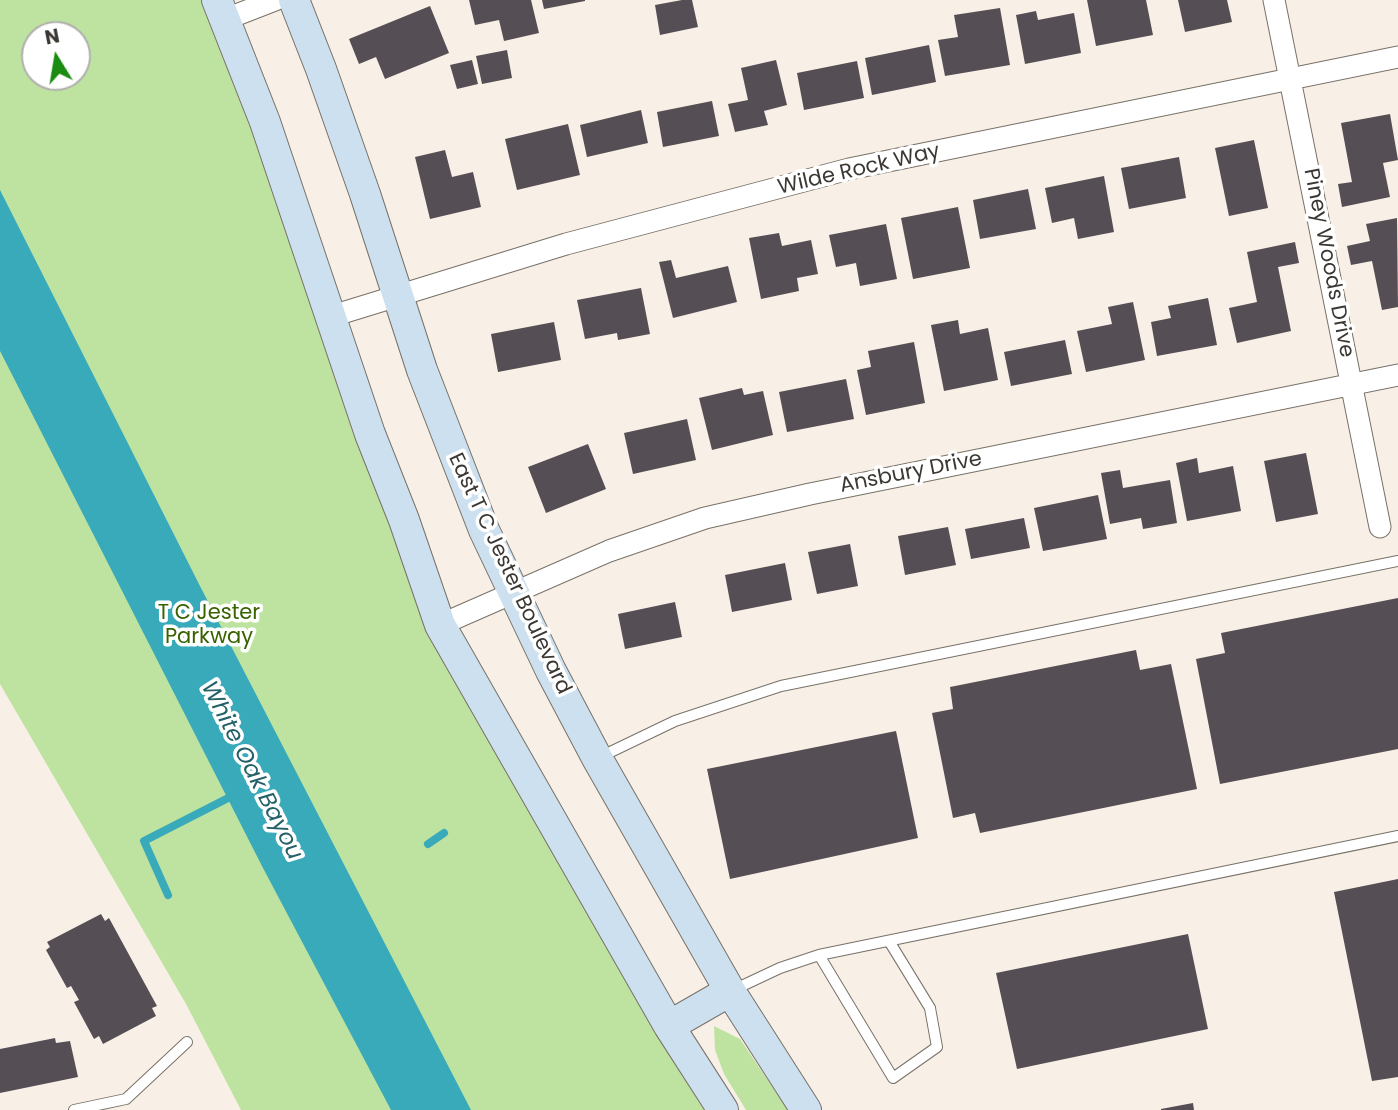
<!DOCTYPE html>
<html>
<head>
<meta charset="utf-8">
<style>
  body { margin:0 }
  #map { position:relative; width:1398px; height:1110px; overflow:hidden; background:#f8f0e6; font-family:Poppins,sans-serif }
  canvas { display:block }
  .north { position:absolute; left:21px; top:21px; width:70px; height:70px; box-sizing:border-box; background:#fff; border:2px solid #b1afae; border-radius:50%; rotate:349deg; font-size:19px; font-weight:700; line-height:28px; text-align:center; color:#3b3834 }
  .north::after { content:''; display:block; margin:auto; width:24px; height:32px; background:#1b8c12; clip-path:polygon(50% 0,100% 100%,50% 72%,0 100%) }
</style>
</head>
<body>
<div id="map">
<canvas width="1398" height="1110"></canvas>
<div class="north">N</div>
</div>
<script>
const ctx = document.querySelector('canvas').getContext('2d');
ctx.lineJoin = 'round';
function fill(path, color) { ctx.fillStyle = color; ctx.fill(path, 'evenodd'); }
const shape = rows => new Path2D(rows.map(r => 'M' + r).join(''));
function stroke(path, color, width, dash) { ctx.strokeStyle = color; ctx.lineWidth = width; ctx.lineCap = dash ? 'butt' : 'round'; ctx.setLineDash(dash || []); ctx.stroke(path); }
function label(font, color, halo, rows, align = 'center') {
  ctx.font = font + ' Poppins,sans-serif'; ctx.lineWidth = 7; ctx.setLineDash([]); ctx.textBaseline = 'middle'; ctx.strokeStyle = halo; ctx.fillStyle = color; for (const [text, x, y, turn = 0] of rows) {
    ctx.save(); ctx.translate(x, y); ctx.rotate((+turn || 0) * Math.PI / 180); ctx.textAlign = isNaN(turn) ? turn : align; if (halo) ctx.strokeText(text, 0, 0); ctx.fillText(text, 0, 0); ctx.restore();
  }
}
fill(shape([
  [0,0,206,0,391,518,709,1110,241,1110,186,1004,0,684],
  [35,35,77,35,77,77,35,77],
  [714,1026,740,1039,788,1110,746,1110,724,1074,715,1050]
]), '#bee3a1');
fill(shape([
  [0,190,202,590,471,1110,391,1110,263,868,0,351]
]), '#39aab9');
stroke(shape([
  [428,844,444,833],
  [168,895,144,841,236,794]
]), '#39aab9', 8);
fill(shape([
  [469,0,531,0,539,33,504,41,499,20,475,25],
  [542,0,585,0,585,1,544,9],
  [682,0,692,0,698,27,660,35,655,5],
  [1087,0,1146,0,1153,35,1096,46],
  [1178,0,1227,0,1232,22,1185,32],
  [430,6,449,53,385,79,376,57,359,64,349,39],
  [1000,8,1010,65,945,76,938,40,958,37,954,15],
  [1036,11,1038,20,1074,13,1081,53,1025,64,1016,15],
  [929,45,936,82,872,95,865,58],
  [507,50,512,78,482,84,476,56],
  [472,60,478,84,457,89,450,65],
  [776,60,787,105,764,111,768,125,735,132,728,104,748,100,741,68],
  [857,61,864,98,804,110,797,73],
  [712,101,719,136,663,147,657,112],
  [641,110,648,143,587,157,580,125],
  [1390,114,1398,160,1383,163,1390,197,1342,207,1338,184,1352,182,1341,123],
  [568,124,580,175,517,190,505,139],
  [1254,140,1268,208,1229,216,1215,148],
  [445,150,452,177,473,172,481,207,430,219,415,157],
  [1179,157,1186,198,1129,209,1121,168],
  [1104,176,1114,232,1078,239,1074,218,1052,223,1045,188],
  [1028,189,1036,229,980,239,973,200],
  [958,207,970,268,913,279,901,218],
  [1397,218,1398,307,1382,310,1372,261,1351,265,1347,246,1370,241,1366,224],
  [886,224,897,279,860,286,856,263,836,267,829,235],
  [779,233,782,246,811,240,818,274,797,278,799,291,761,299,749,238],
  [1295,242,1299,263,1278,267,1291,331,1237,343,1229,308,1257,302,1247,252],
  [671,260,676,278,728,266,737,302,673,318,659,262],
  [641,288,650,334,618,340,617,333,585,339,577,300],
  [1208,298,1217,345,1157,356,1151,322,1171,318,1168,306],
  [1133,302,1145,360,1086,372,1077,331,1112,324,1108,307],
  [958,320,960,334,988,328,998,380,944,391,931,325],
  [554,322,561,360,498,372,491,334],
  [1065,340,1072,374,1011,386,1004,352],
  [914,342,925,403,866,415,857,370,871,367,868,351],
  [846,379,854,419,787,432,779,392],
  [742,388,744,395,763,391,773,435,712,450,699,398],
  [687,419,696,460,633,474,624,433],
  [588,444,606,489,546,513,528,467],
  [1306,453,1318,514,1276,522,1264,461],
  [1197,458,1199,473,1233,466,1241,511,1187,521,1176,463],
  [1120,470,1123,488,1170,480,1177,523,1143,529,1141,518,1110,524,1101,473],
  [1098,495,1107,539,1043,551,1034,508],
  [1024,518,1030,548,971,559,965,529],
  [948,527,956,565,905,575,898,536],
  [850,544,858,586,817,594,808,552],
  [785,563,792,600,732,612,725,575],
  [1398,598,1398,749,1220,784,1196,659,1225,653,1221,633],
  [675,602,682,637,625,649,618,614],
  [1136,650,1140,670,1171,664,1197,789,980,833,975,813,953,818,932,713,953,709,950,687],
  [896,731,918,838,730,879,707,769],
  [1398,879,1398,1077,1372,1081,1334,892],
  [101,914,105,921,109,918,157,1006,152,1008,156,1016,103,1044,99,1036,94,1039,74,1002,79,1000,71,986,67,988,46,950,50,947,47,942],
  [1188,934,1208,1029,1017,1069,996,973],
  [55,1038,56,1043,70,1041,78,1077,0,1093,0,1049],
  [1193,1103,1194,1110,1161,1110,1161,1109]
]), '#564e55');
const lane = shape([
  [600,757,675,721,781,686,1398,561],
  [819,955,893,1078,937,1047,930,1008,889,941],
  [731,991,780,968,819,955,1398,836],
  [74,1110,126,1099,187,1042]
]);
const street = shape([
  [1274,0,1380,527],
  [226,19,275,0],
  [329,317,566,244,849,169,1398,57],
  [440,625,609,551,705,518,810,494,1398,375]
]);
const secondary = shape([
  [217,0,265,122,370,434,404,520,440,625,669,1026,723,1110],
  [294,0,321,69,365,194,422,370,484,530,551,671,597,758,730,991,806,1110],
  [669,1026,730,991]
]);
stroke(lane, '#787168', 12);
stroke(street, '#787168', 23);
stroke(secondary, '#787168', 32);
stroke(lane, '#fff', 10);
stroke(street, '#fff', 21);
stroke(secondary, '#cce0ef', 30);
label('21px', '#3b3834', '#fff', [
  ["Wilde Rock Way",859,170,-13],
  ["Piney Woods Drive",1328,263,79],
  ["Ansbury Drive",911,473,-11],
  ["East T C Jester Boulevard",509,574,65]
]);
label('21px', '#386200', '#fff', [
  ["T C Jester",209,614],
  ["Parkway",209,638]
]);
label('italic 23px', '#246169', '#fff', [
  ["White Oak Bayou",251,771,63]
]);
</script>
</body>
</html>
